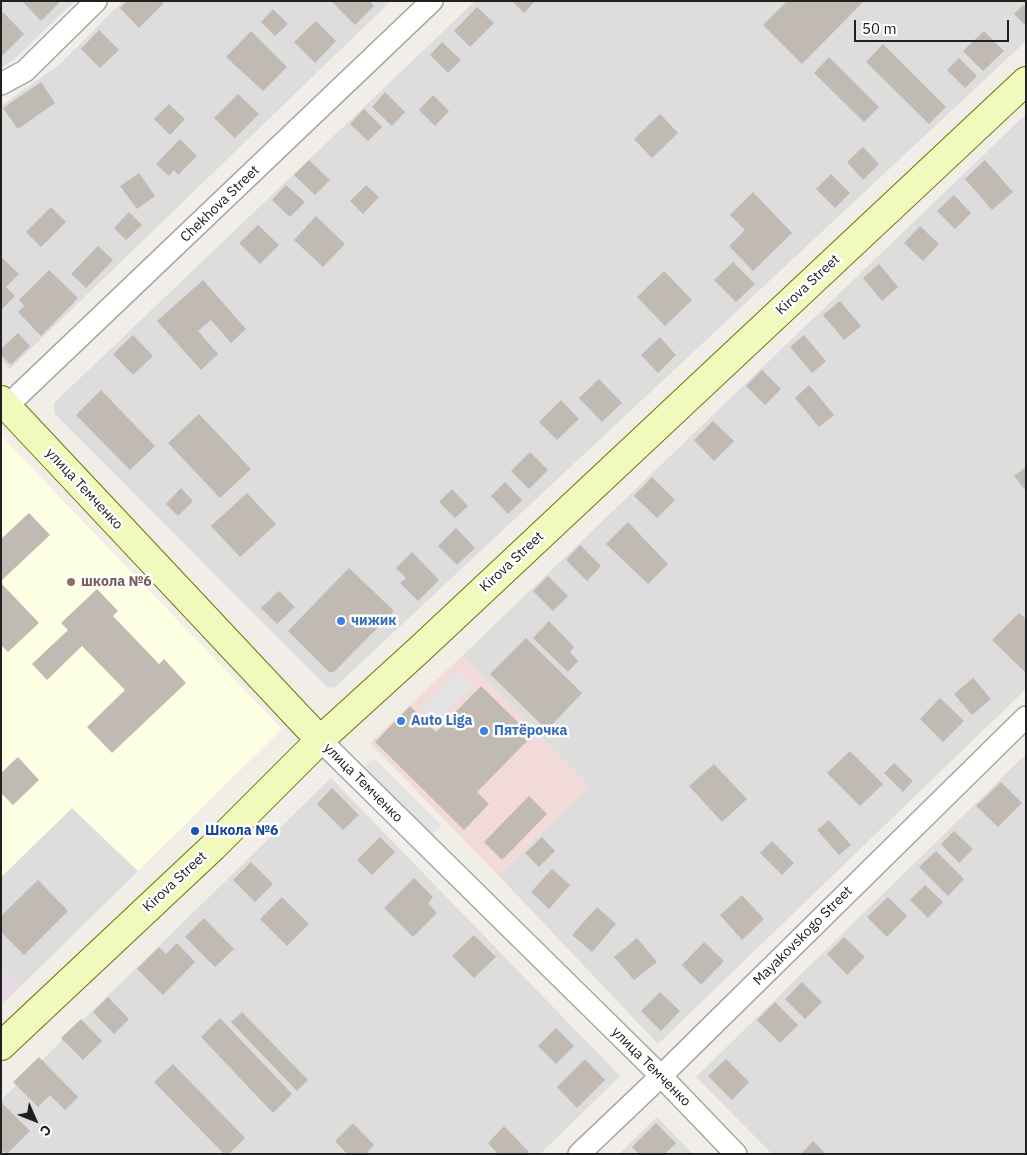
<!DOCTYPE html>
<html>
<head>
<meta charset="utf-8">
<style>
  body { margin:0 }
  #map { position:relative; width:1027px; height:1155px; overflow:hidden; background:#f1eee7; font-family:"IBM Plex Sans",sans-serif }
  canvas { display:block }
  .frame { position:absolute; inset:0; border:2px solid #202020; pointer-events:none }
  .north { position:absolute; left:10px; top:1095px; width:50px; height:50px; -webkit-text-stroke:4px #fff; paint-order:stroke; rotate:134deg; font-size:14px; font-weight:700; line-height:20px; text-align:center; color:#202020 }
  .north::after { content:''; display:block; margin:auto; width:18px; height:22px; background:#202020; clip-path:polygon(50% 0,100% 100%,50% 72%,0 100%) }
  .scale { position:absolute; left:854px; top:20px; width:155px; height:22px; box-sizing:border-box; border:2px solid #202020; border-top:0; padding-left:6px; font-size:15px; line-height:18px; white-space:nowrap; color:#202020; -webkit-text-stroke:4px #fff; paint-order:stroke }
</style>
</head>
<body>
<div id="map">
<canvas width="1027" height="1155"></canvas>
<div class="frame"></div>
<div class="north">С</div>
<div class="scale">50 m</div>
</div>
<script>
const ctx = document.querySelector('canvas').getContext('2d');
ctx.lineJoin = 'round';
function fill(path, color) { ctx.fillStyle = color; ctx.fill(path, 'evenodd'); }
const shape = rows => new Path2D(rows.map(r => 'M' + r).join(''));
function stroke(path, color, width, dash) { ctx.strokeStyle = color; ctx.lineWidth = width; ctx.lineCap = dash ? 'butt' : 'round'; ctx.setLineDash(dash || []); ctx.stroke(path); }
function label(font, color, halo, rows, align = 'center') {
  ctx.font = font + ' "IBM Plex Sans",sans-serif'; ctx.lineWidth = 5; ctx.setLineDash([]); ctx.textBaseline = 'middle'; ctx.strokeStyle = halo; ctx.fillStyle = color; for (const [text, x, y, turn = 0] of rows) {
    ctx.save(); ctx.translate(x, y); ctx.rotate((+turn || 0) * Math.PI / 180); ctx.textAlign = isNaN(turn) ? turn : align; if (halo) ctx.strokeText(text, 0, 0); ctx.fillText(text, 0, 0); ctx.restore();
  }
}
fill(shape([
  [1,1,75,1,17,57,1,68],
  [123,1,391,1,10,369,1,360,1,106,60,64],
  [475,1,1026,1,1026,41,334,688,327,687,55,414,54,403],
  [1026,114,1026,689,658,1044,498,875,589,786,462,656],
  [1026,754,1026,1154,772,1154,696,1077],
  [331,778,620,1076,540,1154,1,1154,1,1100],
  [72,808,138,871,20,987,1,969,1,877],
  [657,1117,693,1154,619,1154]
]), '#dedddd');
fill(shape([
  [462,656,589,786,498,875,370,743]
]), '#f1dad7');
fill(shape([
  [1,969,20,987,1,1005]
]), '#ead9e5');
fill(shape([
  [1,436,282,729,138,871,72,808,1,877]
]), '#fdffe2');
fill(shape([
  [458,671,473,686,434,724,420,709],
  [373,758,442,825,430,837,361,770]
]), '#e4e4e4');
fill(shape([
  [22,1,58,1,59,3,41,21],
  [127,1,162,1,164,3,139,28,120,8],
  [331,1,370,1,374,6,355,25],
  [512,1,535,1,524,13],
  [787,1,864,1,802,64,763,25],
  [1023,5,1026,7,1026,26,1014,14],
  [477,7,494,23,470,47,454,31],
  [273,9,288,24,275,36,261,22],
  [3,12,24,34,1,57,1,13],
  [316,21,336,41,315,63,294,42],
  [99,30,119,50,100,68,81,49],
  [251,31,287,67,263,91,226,57],
  [984,31,1004,51,983,71,963,51],
  [442,42,461,60,448,73,430,55],
  [883,44,946,107,929,124,866,62],
  [829,57,879,107,864,122,814,73],
  [959,58,977,76,965,88,947,70],
  [41,82,55,103,18,129,3,108],
  [385,92,405,112,392,126,372,107],
  [238,94,259,114,235,138,214,118],
  [433,95,449,111,435,126,419,110],
  [169,104,185,119,170,135,154,119],
  [364,109,382,127,368,141,350,124],
  [660,114,678,133,652,158,634,139],
  [180,139,197,156,178,175,174,170,169,176,156,164],
  [863,147,879,164,863,180,847,162],
  [309,160,330,180,315,195,294,175],
  [985,160,1013,192,992,210,965,179],
  [139,173,155,196,137,209,120,186],
  [831,174,850,193,835,208,816,189],
  [286,185,305,202,290,217,272,200],
  [366,185,379,197,363,214,350,201],
  [753,192,792,233,753,271,729,246,745,230,730,215],
  [954,195,971,213,955,229,937,211],
  [51,207,66,222,41,247,26,232],
  [129,212,142,225,126,240,114,228],
  [316,216,345,244,323,267,294,240],
  [258,225,279,245,260,264,239,243],
  [920,226,939,244,923,261,904,243],
  [98,246,113,260,86,288,71,274],
  [1,257,19,274,6,287,15,296,1,310],
  [733,262,755,284,736,302,714,280],
  [879,264,898,287,882,301,863,278],
  [49,270,78,298,41,336,18,312,24,306,19,300],
  [664,271,692,300,665,326,637,297],
  [203,280,246,329,231,343,211,320,198,331,218,354,201,370,157,321],
  [840,301,861,326,844,340,823,315],
  [18,333,30,346,11,365,1,355,1,349],
  [133,335,153,356,133,375,113,354],
  [804,335,826,361,812,373,790,347],
  [660,337,676,355,658,373,641,355],
  [762,370,781,389,765,405,746,386],
  [599,379,622,403,602,422,579,398],
  [809,385,834,415,819,427,795,398],
  [101,390,155,446,130,470,76,415],
  [561,400,579,419,557,440,539,422],
  [199,414,251,469,220,498,168,443],
  [713,421,734,441,714,461,694,440],
  [530,452,548,470,529,489,511,471],
  [1026,467,1026,491,1014,476],
  [652,477,675,500,657,518,634,496],
  [505,482,522,500,508,514,491,496],
  [181,488,193,501,178,516,166,504],
  [452,489,468,506,455,518,439,502],
  [247,493,276,524,240,557,211,526],
  [29,513,50,535,1,581,1,539],
  [628,522,668,564,648,584,606,544],
  [456,528,475,548,457,565,438,546],
  [580,545,601,566,587,581,566,560],
  [412,552,439,580,418,601,400,583,406,578,396,568],
  [349,568,394,611,334,672,329,672,288,631],
  [548,576,568,596,553,611,533,591],
  [1,583,39,623,8,652,1,645],
  [97,589,118,611,113,616,159,664,164,659,186,683,112,753,87,727,125,690,82,646,47,680,32,664,68,630,61,623],
  [279,591,295,607,277,624,261,608],
  [1019,613,1026,619,1026,673,992,640],
  [549,621,574,647,570,652,578,661,568,672,533,638],
  [526,638,582,693,547,730,490,674],
  [973,678,991,699,972,715,954,694],
  [481,686,532,736,477,792,489,804,464,830,375,742,410,706,436,732],
  [940,698,964,721,943,742,920,719],
  [850,751,883,784,860,806,827,773],
  [18,757,39,780,13,805,1,793,1,773],
  [894,763,913,781,903,792,884,773],
  [714,764,747,799,722,822,689,786],
  [1001,782,1022,803,998,827,976,806],
  [332,788,359,815,343,830,317,804],
  [529,796,547,814,502,860,484,842],
  [829,820,851,845,839,855,817,830],
  [954,831,973,849,959,863,941,844],
  [380,837,395,852,372,875,357,860],
  [542,837,555,851,539,867,525,853],
  [772,841,794,863,782,875,760,853],
  [936,851,964,879,948,896,919,867],
  [251,862,273,884,255,902,233,880],
  [552,869,570,885,549,909,531,892],
  [414,878,433,897,428,903,437,913,413,937,384,908],
  [38,880,68,911,24,955,1,932,1,916],
  [925,885,943,902,928,918,910,900],
  [742,895,764,919,742,940,720,915],
  [282,897,309,924,287,946,260,919],
  [888,897,907,916,887,937,867,917],
  [597,907,616,924,592,952,572,935],
  [204,918,234,949,215,967,185,937],
  [474,935,496,957,474,978,452,956],
  [844,937,865,957,847,975,827,954],
  [637,938,657,962,634,980,614,957],
  [704,942,724,961,701,985,682,965],
  [177,943,195,962,163,995,137,969,159,947,166,954],
  [802,982,822,1002,805,1019,785,999],
  [660,992,680,1011,661,1031,641,1011],
  [108,997,129,1019,114,1034,93,1012],
  [775,1002,798,1025,780,1043,757,1020],
  [242,1012,308,1080,297,1091,231,1022],
  [220,1018,292,1094,273,1113,201,1037],
  [81,1019,102,1041,83,1060,61,1038],
  [556,1028,574,1046,556,1064,538,1046],
  [39,1057,78,1097,65,1110,50,1095,38,1107,13,1082],
  [585,1059,605,1080,577,1108,557,1087],
  [726,1059,749,1082,732,1100,708,1076],
  [173,1064,245,1138,229,1154,224,1154,154,1082],
  [1,1102,30,1131,7,1154,1,1150],
  [353,1123,374,1145,366,1154,347,1154,335,1141],
  [656,1123,676,1143,665,1154,639,1154,632,1147],
  [504,1126,529,1152,527,1154,498,1154,488,1143],
  [813,1141,826,1154,801,1154]
]), '#c1bab3');
const minor = shape([
  [1,84,25,71,96,1],
  [7,406,432,1],
  [320,740,661,1076,736,1154],
  [579,1154,661,1076,1026,717]
]);
const secondary = shape([
  [1,400,320,740],
  [1,1046,213,847,320,740,420,649,1026,81]
]);
stroke(minor, '#a7a7a7', 24);
stroke(secondary, '#657807', 30);
stroke(minor, '#fff', 21);
stroke(secondary, '#f2f9bd', 28);
for (const [x, y, r, color] of [
  [71,582,5,"#8d6e63"],
  [341,621,5,"#3f7fe0"],
  [401,721,5,"#3f7fe0"],
  [484,731,5,"#3f7fe0"],
  [195,831,5,"#1a4fb4"]
]) { const dot = new Path2D(); dot.arc(x, y, r, 0, 2 * Math.PI); ctx.fillStyle = color; ctx.fill(dot); stroke(dot, '#fff', 2); }
label('14px', '#202020', '#fff', [
  ["Chekhova Street",220,204,-44],
  ["Kirova Street",808,285,-43],
  ["улица Темченко",84,489,47],
  ["Kirova Street",512,562,-43],
  ["улица Темченко",363,783,45],
  ["Kirova Street",175,882,-43],
  ["Mayakovskogo Street",803,936,-45],
  ["улица Темченко",651,1067,45]
]);
label('bold 14px', '#785e54', '#fff', [
  ["школа №6",81,582]
], 'left');
label('bold 14px', '#366cbe', '#fff', [
  ["чижик",351,621],
  ["Auto Liga",411,721],
  ["Пятёрочка",494,731]
], 'left');
label('bold 14px', '#164399', '#fff', [
  ["Школа №6",205,831]
], 'left');
</script>
</body>
</html>
